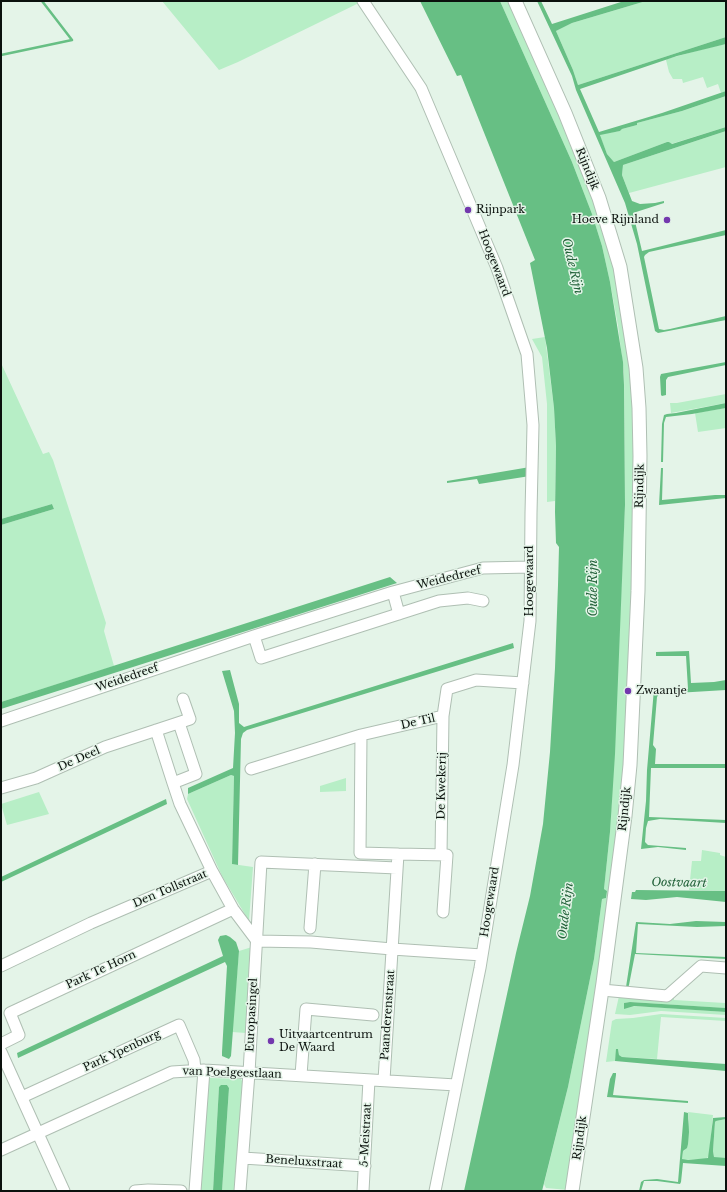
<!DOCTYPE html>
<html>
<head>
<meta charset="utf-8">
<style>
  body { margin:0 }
  #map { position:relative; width:727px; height:1192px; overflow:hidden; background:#e4f4e8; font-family:"Libre Baskerville",serif }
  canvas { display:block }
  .frame { position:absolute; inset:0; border:2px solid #0b110d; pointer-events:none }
</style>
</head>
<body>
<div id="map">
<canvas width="727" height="1192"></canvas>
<div class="frame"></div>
</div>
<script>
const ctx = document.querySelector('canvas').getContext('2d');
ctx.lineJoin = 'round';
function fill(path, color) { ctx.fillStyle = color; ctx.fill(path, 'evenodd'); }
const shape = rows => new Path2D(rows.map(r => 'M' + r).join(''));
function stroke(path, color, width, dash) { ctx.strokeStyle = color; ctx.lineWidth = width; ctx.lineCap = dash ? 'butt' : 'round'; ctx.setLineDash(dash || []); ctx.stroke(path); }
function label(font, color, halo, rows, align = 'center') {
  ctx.font = font + ' "Libre Baskerville",serif'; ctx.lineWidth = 3; ctx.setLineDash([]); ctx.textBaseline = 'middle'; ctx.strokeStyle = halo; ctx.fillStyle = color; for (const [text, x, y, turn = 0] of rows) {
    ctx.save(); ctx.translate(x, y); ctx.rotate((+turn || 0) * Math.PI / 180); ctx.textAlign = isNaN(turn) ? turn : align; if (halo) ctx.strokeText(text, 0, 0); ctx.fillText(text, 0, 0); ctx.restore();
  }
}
fill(shape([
  [162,1,360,1,361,2,238,62,219,70],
  [500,1,511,1,598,204,625,300,638,478,622,812,568,1190,546,1188,544,1184,568,1087,594,959,602,899,606,898,607,891,604,889,610,832,625,505,624,373,618,326,610,282,602,246,592,214,572,162],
  [646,1,726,1,726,37,578,85,573,70,556,31,572,23],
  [726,44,726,91,721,93,718,84,707,88,703,77,683,83,682,79,673,79,669,72,666,60,667,59,707,48],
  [726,96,726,127,671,144,669,142,667,142,614,162,607,154,600,136,601,134,620,131,622,129,637,125,637,123,682,111],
  [726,131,726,167,629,193,622,175,623,165],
  [545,337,554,408,556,446,555,501,547,502,547,404,542,357,532,339],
  [1,363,43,454,49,452,53,460,106,623,104,631,114,666,1,702,1,525,54,509,52,504,1,519],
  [726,394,726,403,671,413,670,403,677,403],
  [726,408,726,428,698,432,695,413],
  [231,775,234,776,232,864,253,867,249,921,222,876,187,799,188,794],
  [346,778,346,791,320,792,320,786],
  [39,792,49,814,7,825,1,804],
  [702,850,720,853,720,855,726,857,726,891,689,890,692,861,701,861],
  [252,947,246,1033,232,1032,239,951],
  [674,995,674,1000,725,1003,725,1008,630,1002,624,1003,625,1008,630,1006,653,1007,726,1012,726,1015,661,1011,630,1015,615,1014,619,996],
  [661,1014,726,1018,726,1021,661,1017,657,1059,622,1057,619,1055,618,1049,617,1049,615,1061,606,1062,612,1021,616,1019,633,1018],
  [210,1078,241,1079,243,1083,235,1191,222,1191,229,1088,227,1085,222,1085,219,1087,213,1191,199,1191,208,1079],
  [688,1112,713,1115,709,1156,706,1159,684,1160,682,1159,683,1151,685,1150,689,1119],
  [726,1119,726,1158,717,1158,714,1157,713,1151,715,1122,716,1121]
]), '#b7eec6');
fill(shape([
  [420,1,500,1,572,162,592,214,602,246,610,282,623,362,624,385,625,505,615,754,610,832,604,889,607,891,606,898,602,899,594,959,568,1087,542,1191,464,1191,516,953,530,896,543,824,550,752,555,668,558,585,559,547,556,543,555,512,556,446,554,408,547,348,530,263,535,260,461,75,457,76],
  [537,1,541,1,552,24,624,1,646,1,572,23,556,31,573,70,578,85,726,37,726,44,677,56,580,89,599,132,662,113,726,91,726,96,723,97,682,111,637,123,637,125,622,129,620,131,600,135,607,154,614,162,667,142,669,142,672,144,726,127,726,131,623,165,622,175,632,201,640,204,655,203,664,201,664,203,633,213,642,251,726,230,726,235,649,252,645,255,644,257,659,329,664,330,670,329,726,316,726,320,658,333,655,331,637,244,625,203,576,90,572,76],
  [726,362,726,365,668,377,666,380,666,395,662,396,661,395,660,377,661,374],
  [726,403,726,408,692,414,666,417,664,423,663,462,661,462,662,424,664,415,667,414,676,413],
  [530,467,530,476,479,484,477,479,447,483,447,481],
  [661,468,663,468,662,500,715,495,726,495,726,498,659,505],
  [52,504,54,509,1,525,1,519],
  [390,577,397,583,1,709,1,702],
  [513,643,514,648,247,730,243,733,241,739,238,865,232,864,234,776,231,775,188,794,188,788,233,768,235,733,234,711,222,671,230,670,239,704,239,723,244,727],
  [689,651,691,683,714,682,726,680,726,690,659,694,657,697,653,745,656,749,655,764,726,764,726,768,651,768,649,817,726,820,726,823,660,819,648,821,646,828,645,842,648,845,686,848,686,850,658,847,641,849,646,801,647,770,654,689,688,689,686,656,656,656,656,652],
  [166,799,167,804,1,882,1,877],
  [636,890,726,891,726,902,677,897,646,900,631,899,632,892,635,892],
  [696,921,726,922,726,926,697,927,638,924,636,953,726,957,726,959,635,954,629,985,628,988,626,987,636,922,670,924],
  [226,935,230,937,236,942,239,951,231,1056,229,1059,222,1056,222,1052,227,966,225,962,18,1058,17,1053,223,956,218,940,220,936],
  [630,1002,726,1008,726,1012,634,1006,624,1009,624,1003],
  [616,1049,618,1049,619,1055,622,1057,726,1064,726,1071,615,1061],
  [613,1073,616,1073,616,1075,613,1095,688,1101,688,1103,607,1097,610,1079],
  [221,1085,227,1085,229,1088,222,1191,213,1191,219,1087],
  [684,1112,688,1113,689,1132,688,1144,687,1148,683,1151,682,1159,688,1160,708,1158,713,1119,713,1118,726,1117,726,1119,716,1121,715,1122,713,1151,714,1157,726,1158,726,1166,683,1163,681,1182,680,1184,657,1181,644,1181,641,1191,639,1191,641,1182,644,1180,657,1179,678,1182]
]), '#67bf84');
stroke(shape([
  [1,55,72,40,42,1]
]), '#67bf84', 2.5);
const minor = shape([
  [363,1,421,88,497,268,527,354,533,425,531,513,530,621,513,765,480,968,435,1191],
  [393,592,399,614],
  [254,636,261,658,439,601,468,598,483,601],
  [1,721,254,636,393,592,483,568,530,567],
  [156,730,173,783,196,774,179,723],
  [361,735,360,853,398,854],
  [251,769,361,735,443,716],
  [173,783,180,804,212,871],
  [1,788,36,778,105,747,190,719,183,699],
  [441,855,443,716,447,689,476,680,523,683],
  [310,928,315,864],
  [1,966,91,923,212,871,233,909,257,941,311,942,392,949,482,955],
  [602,990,667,996,701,966,726,968],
  [1,1044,19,1035,10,1013,233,909],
  [1,1052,64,1191],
  [301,1075,306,1009,373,1015],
  [384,1080,398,854,447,855,443,912],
  [22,1097,179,1025,194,1060,195,1070],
  [1,1150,172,1072,204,1070,456,1085],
  [243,1158,365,1166],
  [135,1191,148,1190,181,1191],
  [195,1191,204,1070],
  [240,1191,249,1073,261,862,397,868],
  [363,1191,369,1080]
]);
const major = shape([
  [515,1,565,113,599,198,620,267,636,368,639,408,640,456,638,591,630,765,625,816,603,983,572,1191]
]);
stroke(minor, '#afbfb3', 13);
stroke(major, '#afbfb3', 15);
stroke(minor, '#fff', 11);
stroke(major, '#fff', 13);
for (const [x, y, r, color] of [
  [468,210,4,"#7338ae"],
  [667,220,4,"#7338ae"],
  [628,691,4,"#7338ae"],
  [271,1041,4,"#7338ae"]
]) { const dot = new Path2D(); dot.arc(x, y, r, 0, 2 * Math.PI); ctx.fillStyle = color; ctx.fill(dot); stroke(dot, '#e4f4e8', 1.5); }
label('11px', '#0b110d', '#e4f4e8', [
  ["Rijndijk",587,169,68],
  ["Hoogewaard",494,263,69],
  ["Rijndijk",640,486,-89],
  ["Weidedreef",449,578,-14],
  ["Hoogewaard",530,581,-90],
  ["Weidedreef",127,678,-19],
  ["De Til",418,722,-13],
  ["De Deel",79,759,-24],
  ["De Kwekerij",442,786,-89],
  ["Rijndijk",625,809,-84],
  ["Den Tollstraat",170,889,-23],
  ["Hoogewaard",490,902,-81],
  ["Park Te Horn",101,970,-25],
  ["Europasingel",252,1015,-87],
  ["Paanderenstraat",388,1015,-86],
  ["Park Ypenburg",122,1051,-25],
  ["van Poelgeestlaan",232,1073,2],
  ["5-Meistraat",366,1135,-87],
  ["Rijndijk",580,1138,-82],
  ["Beneluxstraat",304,1162,4]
]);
label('11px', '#0b110d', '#e4f4e8', [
  ["Rijnpark",476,210],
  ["Hoeve Rijnland",659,220,"right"],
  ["Zwaantje",636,691],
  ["Uitvaartcentrum",279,1035],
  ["De Waard",279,1048]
], 'left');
label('italic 12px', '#24633b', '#e4f4e8', [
  ["Oude Rijn",572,266,77],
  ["Oude Rijn",594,588,-90],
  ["Oostvaart",679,883,1],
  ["Oude Rijn",566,911,-83]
]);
</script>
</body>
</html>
